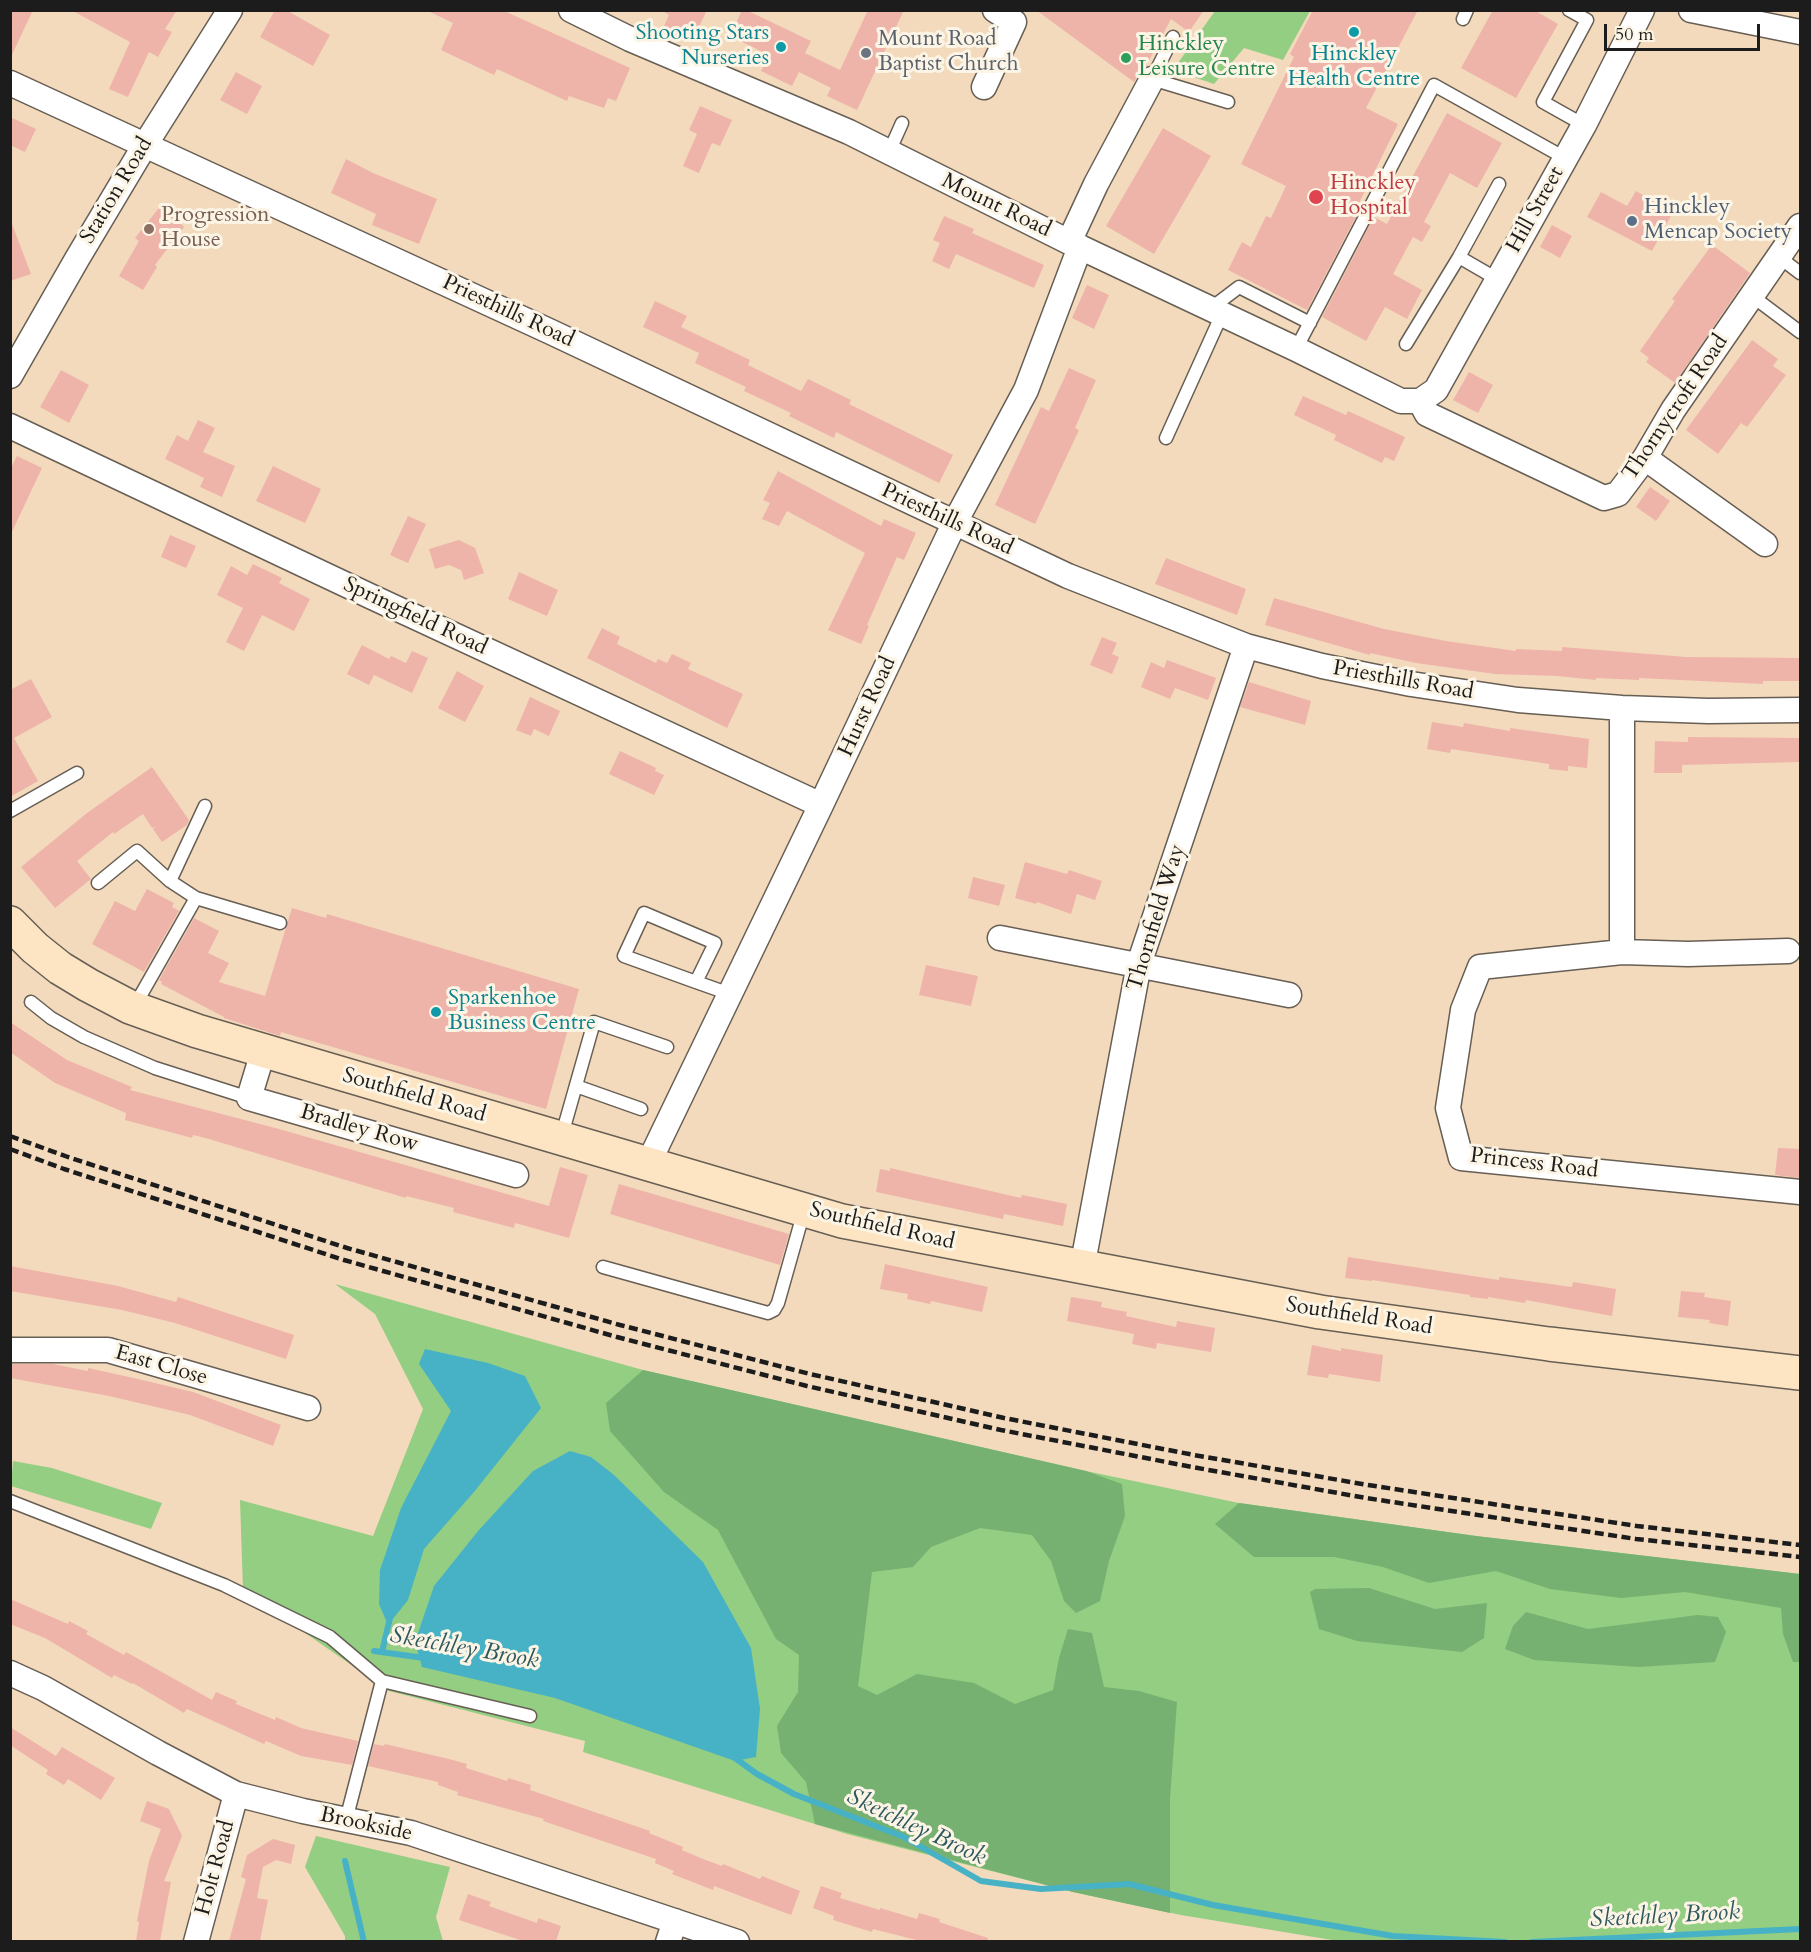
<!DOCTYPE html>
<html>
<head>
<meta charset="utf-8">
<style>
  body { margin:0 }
  #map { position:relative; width:1811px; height:1952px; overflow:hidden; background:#f3dabc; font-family:Cardo,serif }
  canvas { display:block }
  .frame { position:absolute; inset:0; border:12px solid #1c1c1c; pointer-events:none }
  .scale { position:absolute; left:1604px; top:24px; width:156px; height:27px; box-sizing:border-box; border:3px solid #1c1c1c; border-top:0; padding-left:8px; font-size:18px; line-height:21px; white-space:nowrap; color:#1c1c1c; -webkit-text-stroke:4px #fcf5e5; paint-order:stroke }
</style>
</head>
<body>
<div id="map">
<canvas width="1811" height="1952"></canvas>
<div class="frame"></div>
<div class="scale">50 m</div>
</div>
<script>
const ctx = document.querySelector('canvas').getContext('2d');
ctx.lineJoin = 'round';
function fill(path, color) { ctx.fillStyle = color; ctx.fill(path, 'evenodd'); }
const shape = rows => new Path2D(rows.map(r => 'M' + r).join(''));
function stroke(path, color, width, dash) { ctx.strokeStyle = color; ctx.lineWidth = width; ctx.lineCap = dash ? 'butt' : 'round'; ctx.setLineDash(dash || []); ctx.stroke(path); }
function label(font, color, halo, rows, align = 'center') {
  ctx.font = font + ' Cardo,serif'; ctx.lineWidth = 6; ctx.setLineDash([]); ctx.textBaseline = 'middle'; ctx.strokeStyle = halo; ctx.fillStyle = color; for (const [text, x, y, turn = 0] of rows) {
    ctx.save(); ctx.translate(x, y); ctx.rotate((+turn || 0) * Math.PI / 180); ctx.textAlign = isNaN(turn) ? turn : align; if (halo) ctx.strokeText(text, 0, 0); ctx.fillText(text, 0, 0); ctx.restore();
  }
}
fill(shape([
  [1215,11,1215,10,1310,11,1283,60,1244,48,1214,84,1173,70],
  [335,1284,643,1370,1086,1471,1239,1503,1476,1536,1800,1574,1800,1941,1338,1941,1181,1915,1073,1892,847,1834,583,1752,585,1741,389,1691,243,1590,240,1500,373,1536,423,1409,375,1314],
  [13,1461,52,1468,162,1503,151,1529,11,1486],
  [316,1836,450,1867,436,1917,443,1941,345,1941,345,1936,305,1867]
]), '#93ce83');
fill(shape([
  [643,1370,1086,1471,1122,1484,1125,1516,1109,1561,1100,1601,1076,1613,1064,1601,1051,1561,1032,1535,980,1528,931,1547,913,1567,872,1572,858,1686,877,1695,917,1674,974,1683,1015,1704,1053,1690,1059,1658,1068,1629,1092,1633,1104,1687,1139,1691,1177,1702,1170,1799,1170,1913,1073,1892,815,1824,806,1782,781,1753,777,1726,798,1692,799,1655,776,1639,718,1530,664,1492,610,1431,606,1403],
  [1239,1503,1476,1536,1800,1574,1800,1662,1793,1662,1783,1634,1781,1608,1685,1592,1621,1598,1550,1589,1496,1571,1429,1583,1383,1567,1334,1557,1254,1557,1215,1524],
  [1369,1588,1435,1609,1487,1603,1484,1638,1462,1652,1357,1641,1319,1629,1310,1592,1315,1589],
  [1526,1612,1588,1629,1698,1615,1718,1617,1726,1632,1715,1662,1639,1667,1534,1660,1505,1649,1513,1626]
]), '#76b171');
fill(shape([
  [425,1349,488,1363,525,1376,541,1408,474,1492,424,1549,408,1600,388,1625,379,1604,380,1570,401,1508,451,1411,419,1364],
  [570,1451,591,1457,614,1475,703,1562,751,1648,760,1709,756,1757,735,1761,555,1698,422,1667,415,1642,434,1586,478,1531,533,1471]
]), '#47b2c5');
stroke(shape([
  [374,1651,424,1658],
  [382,1652,390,1618],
  [735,1758,757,1774,794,1794,904,1837,981,1881,1041,1889,1129,1884,1213,1905,1393,1936,1505,1942],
  [345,1861,364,1942],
  [1532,1942,1800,1929]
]), '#47b2c5', 6);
fill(shape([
  [10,10,33,10,10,59],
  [71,10,177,10,165,29,172,32,158,57,149,52,128,97,109,89,130,42],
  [275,10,286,10,330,35,313,66,260,37],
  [426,10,502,10,630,68,616,101,608,98,604,108,569,96,567,101,497,69,494,75,441,50,453,23],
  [661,10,707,10,698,29,693,26,688,38,664,26,669,15],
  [742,10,746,10,811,41,805,53,840,70,868,10,904,10,857,110,827,96,831,88,799,72,792,86,761,71,769,55,730,36],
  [1036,10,1204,10,1189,32,1171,19,1146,66,1140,72,1134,82],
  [1313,10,1418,10,1366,108,1398,124,1357,207,1360,209,1307,310,1228,270,1242,242,1251,247,1266,216,1271,218,1286,186,1241,164,1294,57,1290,54],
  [1493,10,1534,10,1558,24,1516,98,1461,68],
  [236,72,262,86,247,114,220,100],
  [700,106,732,120,720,146,712,143,699,173,683,166,697,134,689,130],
  [1447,113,1502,143,1477,188,1450,173,1424,222,1431,226,1422,242,1413,237,1393,274,1422,290,1407,319,1385,307,1366,341,1322,317,1374,217,1387,224],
  [10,117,36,129,25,152,10,145],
  [1163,128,1211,156,1154,254,1106,226],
  [346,159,373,173,437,199,419,244,372,225,376,214,331,193],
  [1636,191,1673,212,1652,251,1587,217,1601,192,1627,206],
  [162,204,184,227,155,265,157,267,143,290,119,276,139,241,135,238],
  [944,216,974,229,972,233,1044,265,1034,288,956,254,949,269,932,261,940,243,933,240],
  [10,224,12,224,31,274,10,281],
  [1552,225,1572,236,1560,258,1540,247],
  [1712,245,1750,273,1675,383,1646,362,1649,358,1640,351,1675,301,1672,299],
  [1087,285,1109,295,1094,329,1072,318],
  [655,301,687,316,681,327,750,360,748,365,801,391,808,379,851,400,849,404,953,455,939,483,836,432,834,438,797,420,789,416,791,413,744,391,746,387,695,363,699,353,643,327],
  [1752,340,1778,359,1773,366,1786,375,1747,427,1741,423,1718,454,1686,430],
  [1069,368,1096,380,1075,428,1079,430,1035,524,995,505,1041,407,1049,411],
  [61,370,89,385,69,423,40,407],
  [1469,372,1493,385,1478,413,1453,400],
  [1303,396,1346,415,1348,411,1405,437,1394,461,1385,457,1382,463,1334,440,1336,435,1294,415],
  [198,420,215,428,203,452,235,466,222,497,200,487,204,478,165,459,177,435,188,441],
  [17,456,42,468,10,536,10,470],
  [273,466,321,489,305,523,256,501],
  [778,471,881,526,884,519,916,533,904,560,897,557,867,625,869,626,861,644,828,630,865,553,787,511,779,526,762,519,770,503,763,500],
  [1650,487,1670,501,1656,521,1636,507],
  [408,516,426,524,408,563,390,555],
  [170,535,196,546,186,568,161,557],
  [459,540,475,548,484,573,464,580,461,570,449,565,435,569,429,549],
  [1166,558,1246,589,1237,615,1155,584],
  [253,564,282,578,279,583,310,599,294,631,262,615,244,651,226,642,243,608,217,595,231,566,247,575],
  [519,572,558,590,547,616,508,599],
  [1274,598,1384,629,1446,641,1516,651,1516,649,1562,651,1562,647,1686,657,1800,658,1800,681,1763,681,1763,684,1639,678,1639,680,1596,678,1596,680,1557,676,1495,674,1416,663,1370,653,1370,655,1265,625],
  [602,628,620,637,617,644,656,663,658,659,667,663,672,654,691,663,688,669,743,694,727,728,587,658],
  [1102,637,1117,643,1112,654,1119,657,1112,674,1090,665],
  [362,645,389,659,391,656,406,663,412,651,428,658,412,693,374,675,369,685,347,674],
  [1167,660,1216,678,1208,700,1175,688,1170,699,1141,687,1151,662,1164,668],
  [457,671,484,686,465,722,438,708],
  [31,679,52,717,14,738,38,781,10,797,10,690],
  [1249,682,1311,701,1305,725,1240,707],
  [530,697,560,711,549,736,534,729,531,736,516,730],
  [1432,722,1463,727,1464,723,1510,731,1510,728,1589,739,1587,768,1568,766,1568,771,1549,769,1549,764,1451,749,1450,753,1427,749],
  [1688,737,1800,738,1800,762,1682,765,1682,773,1654,773,1655,741,1688,742],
  [620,751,656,768,655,771,664,775,654,795,609,774],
  [152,767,189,820,187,825,162,842,153,829,155,826,152,828,143,814,114,834,113,832,77,861,91,879,55,908,21,867,87,813],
  [1025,862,1067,874,1069,870,1102,881,1095,900,1077,894,1071,914,1037,902,1036,904,1015,898],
  [973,877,1005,885,999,906,968,898],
  [147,889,174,903,172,907,179,911,144,972,92,944,115,901,135,911],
  [292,908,326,918,327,914,579,989,546,1109,281,1032,280,1036,224,1018,224,1017,161,984,162,982,159,980,194,918,219,931,208,953,229,963,219,982,265,996],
  [926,965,978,976,971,1006,919,995],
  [10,1022,67,1060,132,1087,130,1090,279,1129,549,1206,560,1167,588,1175,569,1238,515,1223,514,1228,453,1212,454,1208,406,1196,406,1198,209,1139,193,1135,192,1138,125,1120,126,1113,55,1083,10,1052],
  [1778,1148,1800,1149,1800,1178,1775,1175],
  [890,1168,1021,1198,1022,1195,1067,1204,1063,1226,1004,1214,1003,1219,876,1192,880,1169,890,1171],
  [619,1184,789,1234,780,1265,610,1214],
  [1348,1257,1499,1280,1499,1277,1572,1287,1573,1282,1616,1289,1612,1316,1526,1300,1525,1303,1488,1297,1488,1299,1470,1297,1470,1295,1372,1280,1372,1281,1345,1278],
  [885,1264,988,1287,982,1312,931,1301,930,1304,907,1299,908,1294,880,1289],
  [10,1266,118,1286,176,1302,178,1297,294,1335,286,1359,175,1323,122,1310,10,1291],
  [1681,1291,1705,1293,1704,1297,1731,1301,1728,1326,1709,1323,1710,1320,1678,1317],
  [1071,1297,1102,1302,1101,1307,1127,1312,1126,1316,1176,1327,1177,1321,1215,1328,1211,1352,1157,1343,1156,1349,1132,1344,1134,1334,1067,1321],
  [1312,1345,1341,1351,1341,1348,1383,1355,1380,1382,1329,1374,1328,1378,1307,1375],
  [10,1364,53,1364,88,1371,88,1368,138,1379,193,1392,281,1425,273,1446,190,1415,109,1396,10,1378],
  [10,1599,68,1624,69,1621,88,1631,86,1634,124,1655,126,1652,212,1700,216,1692,237,1701,236,1704,275,1720,276,1717,301,1728,358,1741,352,1765,301,1756,266,1741,264,1744,187,1709,184,1713,133,1683,132,1684,114,1675,112,1678,45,1638,10,1624],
  [10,1727,56,1756,62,1747,115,1778,101,1800,68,1779,64,1785,46,1774,48,1770,10,1745],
  [374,1744,384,1746,385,1744,449,1759,467,1764,466,1768,507,1781,508,1778,531,1785,530,1790,650,1831,649,1833,683,1847,682,1850,703,1859,722,1866,723,1864,760,1879,762,1876,800,1891,791,1915,714,1886,713,1890,672,1874,674,1871,655,1863,656,1859,543,1821,544,1819,457,1795,458,1792,438,1785,438,1782,368,1766],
  [147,1801,169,1809,182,1836,164,1881,171,1882,160,1941,136,1941,139,1922,137,1921,149,1861,161,1829,140,1821],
  [273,1839,295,1845,291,1864,276,1860,263,1867,257,1898,268,1900,260,1941,229,1941,246,1879,241,1877,247,1855],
  [821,1886,842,1893,840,1898,880,1910,880,1908,917,1919,919,1913,940,1919,939,1922,988,1938,987,1941,920,1941,873,1929,872,1932,833,1920,834,1916,813,1908],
  [468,1894,491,1902,489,1906,537,1923,538,1918,561,1926,556,1941,523,1941,459,1920]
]), '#eeb4aa');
const service = shape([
  [1569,10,1587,20,1543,102,1584,125],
  [1463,19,1467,10],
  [1173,37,1152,79,1228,102],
  [889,152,902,123],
  [1779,257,1800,273],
  [1497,279,1459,257,1499,184],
  [1752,296,1800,332],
  [1210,309,1239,287,1310,323],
  [1406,344,1459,257],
  [1296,349,1434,85,1565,158],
  [1166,438,1222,314],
  [10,811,77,773],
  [98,883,137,851,170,881],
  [196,898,170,881,205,806],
  [696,982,715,943,644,913,624,956,696,982,730,994],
  [31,1002,51,1018,84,1037,155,1068,249,1098],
  [134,1007,196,898,280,923],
  [576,1086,641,1109],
  [561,1138,594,1022,667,1047],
  [603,1267,768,1313,774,1310,778,1303,804,1211],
  [10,1501,224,1585,330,1637,382,1681,346,1820],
  [382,1681,530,1716]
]);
const minor = shape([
  [571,10,630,39,849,132,1069,242,1296,349,1401,401,1420,401],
  [1691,10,1800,32],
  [10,83,551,332,1068,576,1246,646,1322,666,1411,684,1518,700,1622,708,1708,711,1800,710],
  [984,87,1014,22,995,10],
  [1069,242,1096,184,1152,79],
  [10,376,77,259,145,145,230,10],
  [1420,401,1427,414,1604,498,1618,494,1645,458,1673,410,1800,226],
  [1420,401,1436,390,1584,125,1642,10],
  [10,426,372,597,821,805],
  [1645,458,1765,544],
  [1000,938,1289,995],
  [1788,951,1688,954,1622,952,1480,967,1463,1010,1448,1108,1461,1158,1800,1192],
  [1622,952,1622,708],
  [263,1052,249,1098,516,1175],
  [648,1164,821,805,954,524,1026,390,1080,247],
  [1082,1268,1139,964,1246,646],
  [10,1350,108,1350,308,1408],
  [10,1673,43,1688,158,1753,236,1794,303,1811,411,1833,737,1942],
  [196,1942,236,1794],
  [668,1942,675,1921]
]);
const secondary = shape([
  [10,923,35,948,60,968,88,985,130,1007,197,1031,842,1221,1320,1312,1549,1344,1800,1373]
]);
stroke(service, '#675e54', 15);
stroke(minor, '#675e54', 27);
stroke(secondary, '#675e54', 36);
stroke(service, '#fff', 12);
stroke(minor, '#fff', 24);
stroke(secondary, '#fde5c4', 33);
stroke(shape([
  [10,1136,68,1157,347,1248,620,1325,810,1374,1004,1418,1194,1455,1368,1485,1637,1526,1800,1545],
  [10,1149,64,1169,344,1260,617,1337,807,1386,1001,1430,1192,1467,1366,1498,1636,1539,1800,1557]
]), '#1c1c1c', 4.5, [9, 4.5]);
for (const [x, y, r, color] of [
  [1354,32,6,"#0f9aa8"],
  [781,47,6,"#0f9aa8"],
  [866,53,6,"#6b7280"],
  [1126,58,6,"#2e9e5b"],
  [1316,197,8,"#e0444e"],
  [1632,221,6,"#5c6f8a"],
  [149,229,6,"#8d6e63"],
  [436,1012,6,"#0f9aa8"]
]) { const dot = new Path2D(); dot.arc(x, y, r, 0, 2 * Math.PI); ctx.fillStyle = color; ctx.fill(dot); stroke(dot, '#fcf5e5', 2); }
label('22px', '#0d838f', '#fcf5e5', [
  ["Shooting Stars",769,34],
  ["Nurseries",769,59],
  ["Hinckley",1354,55,"center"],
  ["Health Centre",1354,80,"center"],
  ["Sparkenhoe",448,999,"left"],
  ["Business Centre",448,1024,"left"]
], 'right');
label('22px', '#5b616d', '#fcf5e5', [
  ["Mount Road",878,40],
  ["Baptist Church",878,65]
], 'left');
label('22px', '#27864d', '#fcf5e5', [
  ["Hinckley",1138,45],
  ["Leisure Centre",1138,70]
], 'left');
label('22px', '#be3a42', '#fcf5e5', [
  ["Hinckley",1330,184],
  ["Hospital",1330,209]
], 'left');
label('22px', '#1c1c1c', '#fcf5e5', [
  ["Station Road",117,191,-59],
  ["Mount Road",996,206,26],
  ["Hill Street",1536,210,-61],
  ["Priesthills Road",508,312,25],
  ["Thornycroft Road",1676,408,-56],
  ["Priesthills Road",947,520,25],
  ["Springfield Road",415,617,25],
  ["Priesthills Road",1403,681,10],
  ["Hurst Road",868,707,-65],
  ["Thornfield Way",1157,918,-73],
  ["Southfield Road",414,1096,16],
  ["Bradley Row",359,1129,16],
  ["Princess Road",1534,1164,7],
  ["Southfield Road",882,1227,13],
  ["Southfield Road",1359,1317,9],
  ["East Close",161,1366,16],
  ["Brookside",366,1825,12],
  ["Holt Road",216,1868,-75]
]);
label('22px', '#4e5e75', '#fcf5e5', [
  ["Hinckley",1644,208],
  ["Mencap Society",1644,233]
], 'left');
label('22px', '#785e54', '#fcf5e5', [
  ["Progression",161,216],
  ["House",161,241]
], 'left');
label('italic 24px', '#2d5860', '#fcf5e5', [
  ["Sketchley Brook",464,1649,10],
  ["Sketchley Brook",916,1828,25],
  ["Sketchley Brook",1665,1917,-3]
]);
</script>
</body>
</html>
